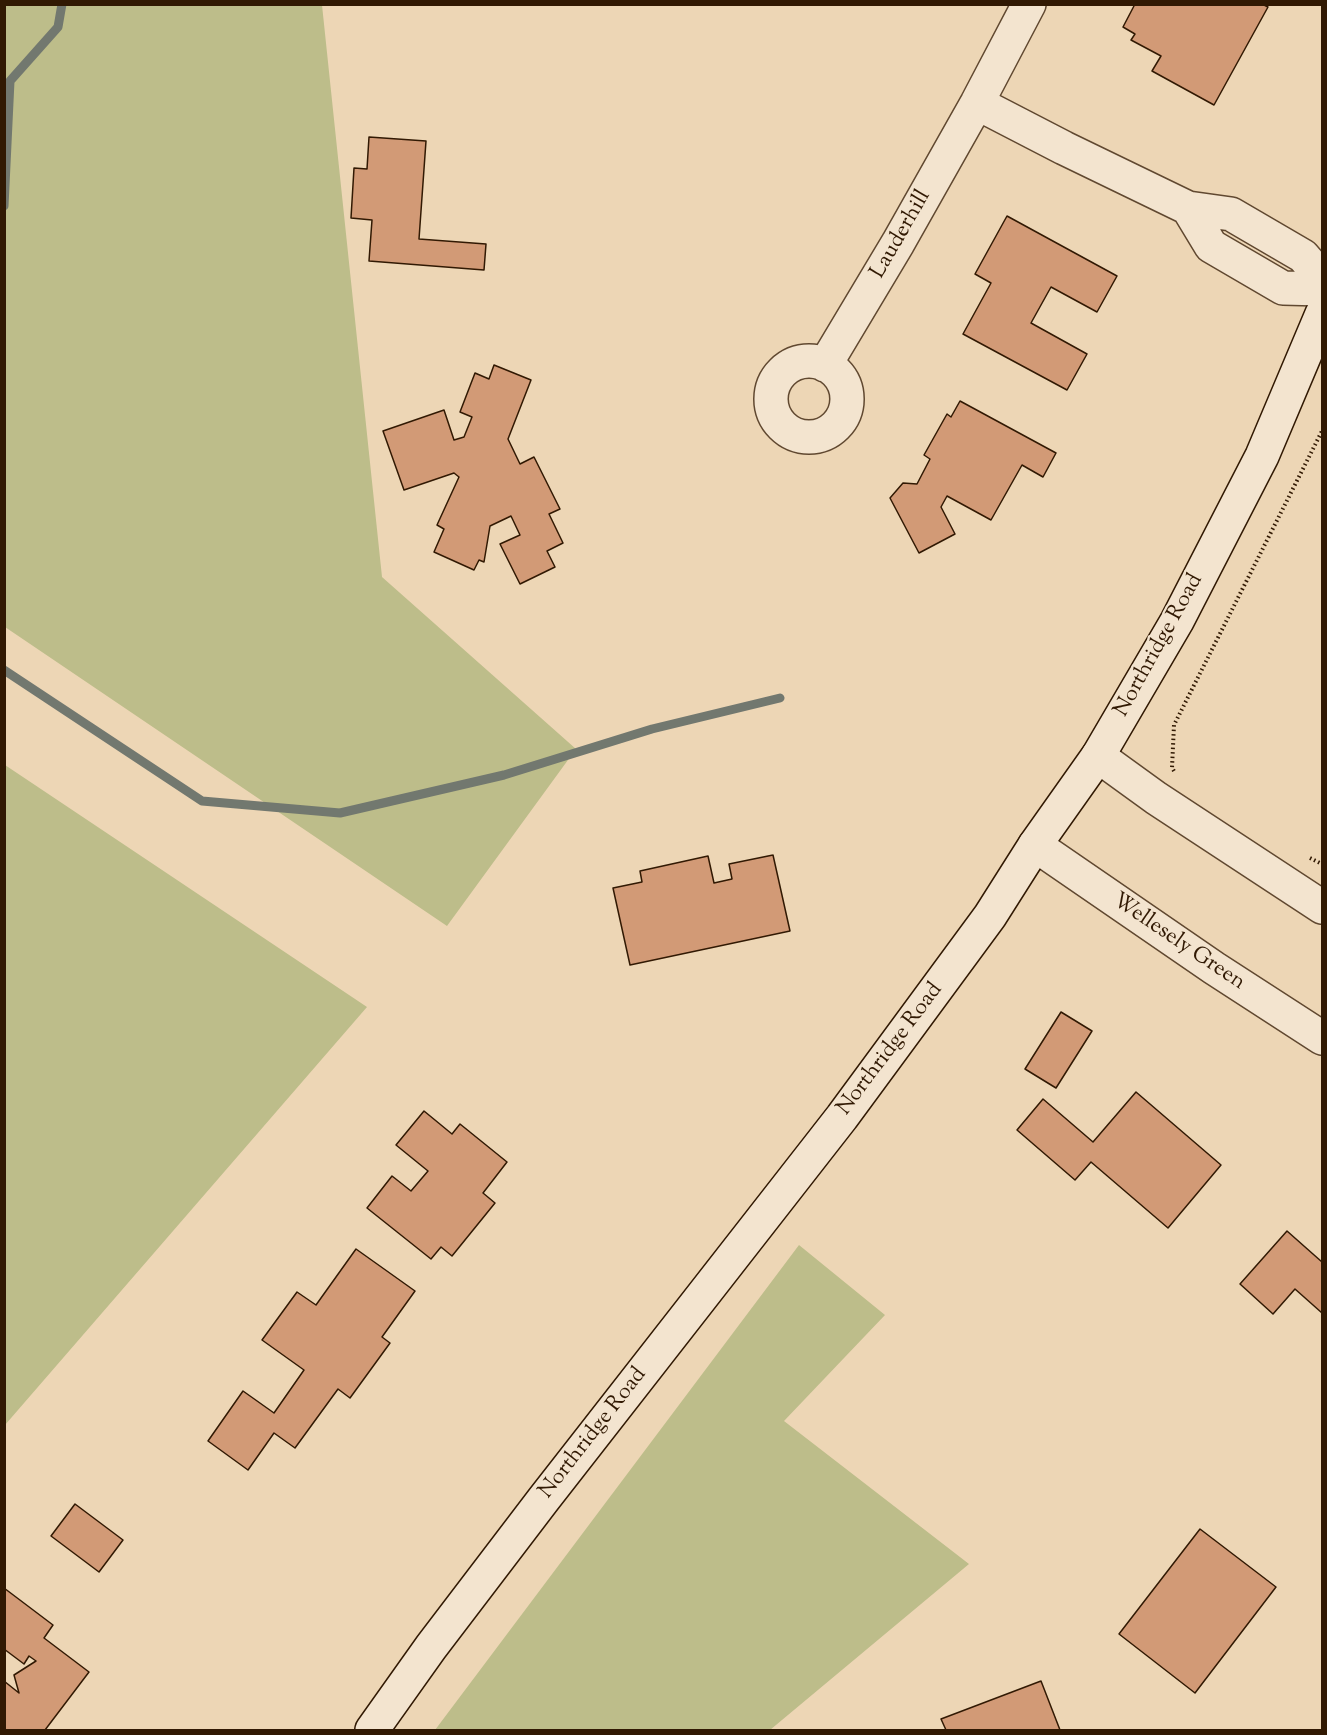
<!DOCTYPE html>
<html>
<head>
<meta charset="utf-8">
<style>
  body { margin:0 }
  #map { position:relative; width:1327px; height:1735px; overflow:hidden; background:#edd6b5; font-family:"Sorts Mill Goudy",serif }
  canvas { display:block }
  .frame { position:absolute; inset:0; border:6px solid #311903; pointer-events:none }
</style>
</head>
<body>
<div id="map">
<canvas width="1327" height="1735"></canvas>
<div class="frame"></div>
</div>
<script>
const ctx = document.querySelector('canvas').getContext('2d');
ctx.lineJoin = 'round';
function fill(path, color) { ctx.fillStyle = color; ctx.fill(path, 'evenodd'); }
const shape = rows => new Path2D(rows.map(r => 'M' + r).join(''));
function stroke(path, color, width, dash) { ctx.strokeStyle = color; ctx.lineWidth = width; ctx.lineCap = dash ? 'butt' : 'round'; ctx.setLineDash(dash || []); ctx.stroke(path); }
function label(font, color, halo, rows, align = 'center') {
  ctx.font = font + ' "Sorts Mill Goudy",serif'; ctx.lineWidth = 4.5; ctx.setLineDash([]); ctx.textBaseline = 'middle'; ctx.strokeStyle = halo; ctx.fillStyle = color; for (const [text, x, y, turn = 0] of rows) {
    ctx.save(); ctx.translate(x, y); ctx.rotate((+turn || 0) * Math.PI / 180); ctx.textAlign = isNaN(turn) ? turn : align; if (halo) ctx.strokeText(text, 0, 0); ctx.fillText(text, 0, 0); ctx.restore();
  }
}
fill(shape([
  [4,5,322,5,382,577,576,749,447,926,5,627],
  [5,765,367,1007,5,1425],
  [799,1245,885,1315,784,1421,969,1564,770,1730,435,1730]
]), '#bdbd8a');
stroke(shape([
  [4,206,10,81,58,27,62,4],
  [4,670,202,801,340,813,504,775,652,729,780,698]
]), '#72786f', 9);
const building = shape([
  [1135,4,1262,4,1268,7,1214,105,1152,71,1161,56,1131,40,1135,34,1123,27,1135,4],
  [369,137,426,141,419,239,486,244,484,270,369,261,372,220,351,218,354,168,367,169,369,137],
  [1007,216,1117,276,1097,312,1051,287,1031,323,1087,354,1067,390,963,334,991,283,975,274,1007,216],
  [494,365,531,380,508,439,520,464,534,457,560,509,549,514,563,543,547,551,555,567,520,584,500,544,520,535,511,516,490,526,484,562,479,560,474,570,434,552,444,529,437,525,459,477,454,473,404,490,383,431,444,410,454,440,464,437,472,417,460,412,475,373,489,379,494,365],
  [960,401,1056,453,1043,477,1022,465,991,520,947,496,941,507,955,534,919,553,890,498,903,483,917,484,930,459,924,455,947,414,951,417,960,401],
  [773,855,790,931,630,965,613,888,642,882,640,871,708,856,714,883,732,879,729,864,773,855],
  [1061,1012,1092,1031,1056,1088,1025,1069,1061,1012],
  [1136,1092,1221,1165,1168,1228,1091,1162,1075,1180,1017,1130,1043,1099,1093,1142,1136,1092],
  [424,1111,452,1134,460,1124,507,1162,483,1193,495,1203,452,1256,441,1247,431,1259,367,1208,392,1176,411,1191,428,1171,396,1145,424,1111],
  [1287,1231,1322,1262,1322,1313,1295,1289,1273,1314,1240,1284,1287,1231],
  [356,1249,415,1291,382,1337,390,1343,350,1398,338,1389,295,1448,274,1433,248,1470,208,1441,243,1391,274,1413,304,1370,262,1340,297,1292,316,1305,356,1249],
  [75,1504,123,1540,99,1572,51,1536,75,1504],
  [1200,1529,1276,1587,1195,1693,1119,1634,1200,1529],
  [4,1588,53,1625,44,1638,89,1672,45,1730,4,1730,4,1681,19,1693,14,1675,36,1661,29,1656,24,1664,4,1649,4,1588],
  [1041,1681,1060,1730,946,1730,941,1719,1041,1681]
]);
fill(building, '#d29a76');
stroke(building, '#311903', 1.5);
const minor = shape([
  [977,103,1064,148,1188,208,1211,246,1283,288,1322,289],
  [1188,208,1231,214,1303,256,1322,278],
  '771 399a38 38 0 1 1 76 0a38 38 0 1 1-76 0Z',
  [825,365,898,243,977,103,1029,4],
  [1098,756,1156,798,1322,907],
  [1035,845,1214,968,1322,1038]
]);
const secondary = shape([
  [372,1730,431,1647,543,1500,842,1117,990,916,1035,845,1098,756,1177,621,1262,456,1322,314]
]);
stroke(minor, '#604830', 36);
stroke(secondary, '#311903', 36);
stroke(shape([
  [1174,771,1172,768,1174,725,1322,431],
  [1310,858,1322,864]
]), '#311903', 4, [1.5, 3]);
stroke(minor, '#f3e4cf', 33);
stroke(secondary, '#f3e4cf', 33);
label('22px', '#311903', '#f3e4cf', [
  ["Lauderhill",902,235,-60],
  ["Northridge Road",1160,646,-61],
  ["Wellesely Green",1178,943,34],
  ["Northridge Road",891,1050,-53],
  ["Northridge Road",594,1434,-52]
]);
</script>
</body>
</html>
